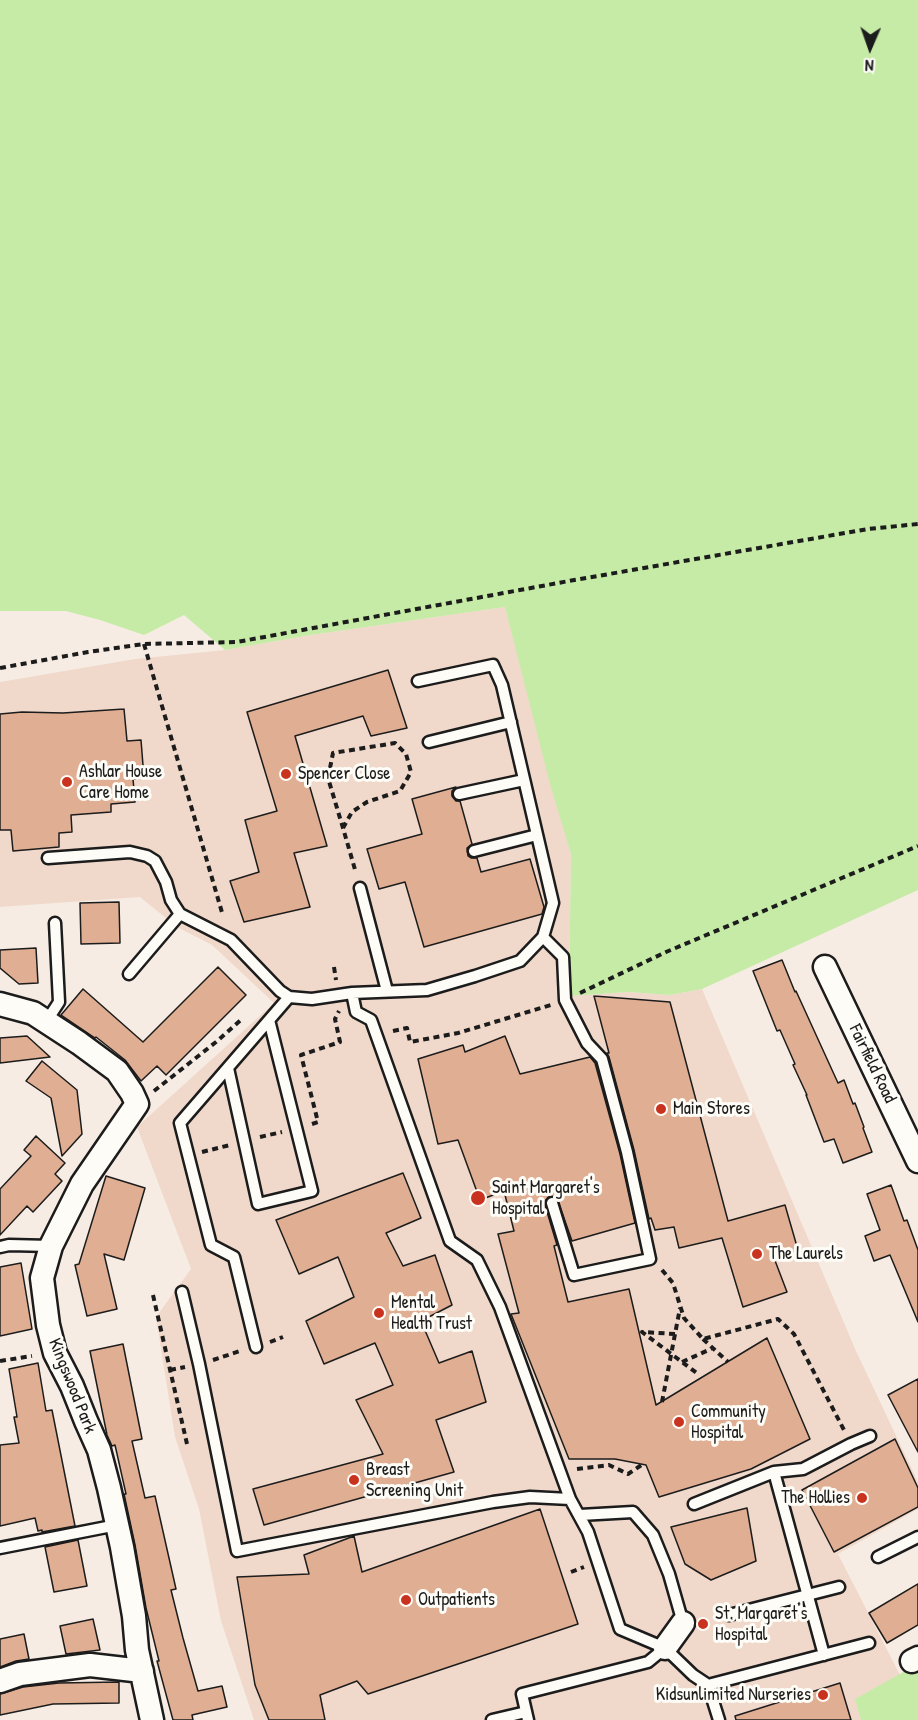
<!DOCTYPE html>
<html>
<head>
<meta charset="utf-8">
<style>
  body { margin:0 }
  #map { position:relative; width:918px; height:1720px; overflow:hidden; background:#f7ece3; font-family:"Patrick Hand",sans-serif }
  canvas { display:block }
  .north { position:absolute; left:840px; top:18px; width:60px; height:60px; -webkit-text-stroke:4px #fdfcf7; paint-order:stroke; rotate:182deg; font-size:16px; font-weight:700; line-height:24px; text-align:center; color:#1c1c1c }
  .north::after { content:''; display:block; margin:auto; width:21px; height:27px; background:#1c1c1c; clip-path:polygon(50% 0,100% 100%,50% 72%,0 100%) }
</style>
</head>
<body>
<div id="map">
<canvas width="918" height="1720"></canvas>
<div class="north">N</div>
</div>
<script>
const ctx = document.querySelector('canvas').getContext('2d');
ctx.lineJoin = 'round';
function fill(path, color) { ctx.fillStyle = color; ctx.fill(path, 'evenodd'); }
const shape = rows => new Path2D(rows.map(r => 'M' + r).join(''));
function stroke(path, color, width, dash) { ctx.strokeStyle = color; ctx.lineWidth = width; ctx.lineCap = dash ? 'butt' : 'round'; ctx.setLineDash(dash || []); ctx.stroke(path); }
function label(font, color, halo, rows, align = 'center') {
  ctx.font = font + ' "Patrick Hand",sans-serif'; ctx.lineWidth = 6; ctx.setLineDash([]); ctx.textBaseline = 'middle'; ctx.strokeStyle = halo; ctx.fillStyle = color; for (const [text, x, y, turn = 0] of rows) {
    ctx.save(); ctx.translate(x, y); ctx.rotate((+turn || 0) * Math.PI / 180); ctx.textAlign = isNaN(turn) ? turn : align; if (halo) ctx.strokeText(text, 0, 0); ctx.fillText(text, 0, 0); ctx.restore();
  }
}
fill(shape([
  [505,607,571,854,569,996,629,992,670,995,702,989,856,1351,918,1482,918,1509,838,1554,900,1675,856,1699,861,1720,254,1720,221,1621,199,1509,175,1437,156,1317,191,1269,137,1127,274,1003,212,945,177,927,140,897,0,907,0,682,135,659,225,650,311,635]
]), '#f0d9cb');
fill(shape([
  [0,0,918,0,918,890,702,989,670,995,629,992,569,996,571,854,550,784,505,607,311,635,225,650,184,615,144,635,100,620,66,611,0,611],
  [918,1664,918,1720,861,1720,855,1699]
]), '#c5eba6');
const building = shape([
  [388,670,407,728,371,736,363,716,295,736,327,846,294,853,310,907,244,922,230,881,259,872,245,820,277,811,247,712,388,670],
  [124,709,127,741,141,740,144,778,133,779,135,802,111,804,111,812,71,815,72,832,59,833,59,847,13,851,11,830,0,830,0,714,22,712,63,713,124,709],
  [456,787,452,791,452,796,456,801,460,801,472,844,467,848,468,856,471,858,477,858,481,872,530,859,544,907,542,914,424,947,405,882,379,889,367,849,422,834,412,799,456,787],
  [119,902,120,943,81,944,80,903,119,902],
  [36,948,38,983,19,984,0,968,0,950,36,948],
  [782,960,795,992,796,991,838,1083,844,1080,853,1104,855,1103,864,1127,863,1128,872,1152,843,1163,834,1139,824,1142,806,1095,807,1095,793,1065,795,1064,780,1030,777,1031,753,971,782,960],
  [218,967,246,995,166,1075,157,1066,141,1081,125,1060,96,1037,95,1038,61,1015,83,989,143,1042,218,967],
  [594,996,670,1002,728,1221,785,1205,798,1250,774,1258,787,1292,743,1307,722,1238,679,1248,674,1227,655,1230,651,1218,649,1219,634,1150,609,1057,607,1053,609,1053,594,996],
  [27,1036,50,1057,0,1063,0,1038,27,1036],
  [505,1036,520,1074,590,1057,595,1063,620,1154,635,1223,572,1241,557,1198,550,1196,545,1201,545,1205,557,1245,554,1246,568,1302,629,1289,656,1405,767,1338,810,1439,751,1469,659,1497,646,1465,615,1459,569,1459,511,1314,519,1313,498,1234,514,1231,504,1191,480,1200,458,1140,438,1144,418,1059,463,1045,465,1052,505,1036],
  [42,1061,77,1090,82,1134,62,1156,51,1098,26,1081,42,1061],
  [36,1136,65,1163,55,1174,62,1181,33,1212,27,1206,0,1235,0,1189,31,1156,24,1150,36,1136],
  [403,1173,421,1218,386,1233,403,1266,435,1255,452,1305,421,1321,439,1363,472,1351,486,1402,436,1420,454,1472,264,1525,253,1489,383,1454,356,1400,393,1385,375,1343,324,1364,306,1321,354,1297,338,1257,299,1274,276,1220,403,1173],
  [106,1176,145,1188,124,1260,104,1254,117,1309,87,1316,75,1265,79,1264,106,1176],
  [891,1185,904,1221,907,1220,918,1250,918,1322,890,1255,874,1261,865,1236,880,1230,867,1194,891,1185],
  [21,1263,32,1329,0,1336,0,1267,21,1263],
  [123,1344,142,1439,132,1441,145,1498,155,1496,176,1589,171,1590,183,1638,198,1691,222,1686,227,1707,192,1715,193,1720,173,1720,157,1661,159,1661,146,1608,135,1545,124,1494,126,1494,115,1445,112,1446,107,1435,90,1351,123,1344],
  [38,1363,46,1411,52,1410,75,1526,42,1532,42,1530,38,1531,35,1518,0,1526,0,1445,19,1443,14,1417,17,1417,9,1369,38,1363],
  [918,1379,918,1452,888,1395,918,1379],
  [895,1439,918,1488,918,1507,834,1552,802,1490,895,1439],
  [747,1508,756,1561,711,1580,685,1564,671,1527,747,1508],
  [540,1509,578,1624,368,1694,357,1681,320,1695,325,1720,269,1720,255,1685,237,1577,309,1574,304,1555,354,1536,362,1572,540,1509],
  [78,1540,87,1586,54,1592,45,1547,78,1540],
  [918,1584,918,1625,887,1643,869,1613,918,1584],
  [93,1619,100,1650,66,1654,60,1626,93,1619],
  [24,1634,29,1659,16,1661,0,1667,0,1639,24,1634],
  [119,1682,119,1703,53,1704,0,1715,0,1694,23,1687,59,1683,119,1682],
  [840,1683,851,1720,736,1720,735,1716,840,1683]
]);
fill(building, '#e0ae92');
stroke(building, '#1c1c1c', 1.5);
const service = shape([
  [429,742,511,722],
  [459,794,524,780],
  [474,851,537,835],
  [48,858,130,852,147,856,155,861,166,882,171,900,180,914,231,940,280,991,289,997,312,999,352,993,427,990,475,976,520,961,543,937,553,903,502,685,493,665,418,681],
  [360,888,387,991],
  [543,937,563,957,565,1000,587,1043,602,1059,627,1152,650,1259,574,1275,552,1203],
  [129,974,180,914],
  [352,993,356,1012,371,1020,450,1241,477,1260,500,1307,570,1499,588,1532,620,1629,665,1648,693,1675,708,1685,719,1720],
  [46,1022,59,1002,55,923],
  [228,1068,258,1204,312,1191,269,1020],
  [0,1247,9,1245,51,1246],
  [182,1292,199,1364,237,1551,493,1502,530,1497,570,1499],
  [256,1347,234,1257,211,1245,180,1123,289,997],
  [774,1472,824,1655],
  [694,1504,774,1472,803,1469,851,1444,870,1436],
  [580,1515,633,1512,653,1535,669,1574,683,1623],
  [0,1548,117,1525],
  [878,1557,918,1537],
  [729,1615,839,1587],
  [708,1685,869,1643],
  [492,1720,526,1712],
  [528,1720,522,1694,648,1662,665,1648]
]);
const minor = shape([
  [825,967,918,1161],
  [0,1004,33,1013,79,1043,117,1071,132,1093,137,1104,82,1184,51,1246,42,1278,48,1325,55,1353,72,1386,86,1421,99,1450,109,1488,122,1547,134,1616,137,1650,152,1720],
  [665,1648,683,1623],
  [912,1661,918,1658],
  [0,1681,20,1674,90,1665,142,1671]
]);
stroke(service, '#1c1c1c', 15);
stroke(minor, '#1c1c1c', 27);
stroke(shape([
  [144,644,223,916],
  [0,668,88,652,144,644,237,642,569,581,868,529,918,524],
  [343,828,352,812,367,802,400,791,411,772,406,754,395,743,333,753,328,778,343,828,356,873],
  [334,967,336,980],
  [580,993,666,952,918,846],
  [393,1031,407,1028,410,1042,458,1033,551,1005],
  [154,1091,216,1042,242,1019],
  [312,1124,318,1122,301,1055,340,1042,335,1019,339,1011],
  [260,1137,282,1132],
  [202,1152,230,1145],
  [662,1270,673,1283,684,1318,703,1339,778,1319,794,1334,844,1430],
  [153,1295,187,1444],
  [675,1334,642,1332,698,1374],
  [703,1339,728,1362],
  [270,1342,283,1337],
  [213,1360,240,1351],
  [0,1361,32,1356],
  [682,1362,713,1348],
  [170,1370,185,1367],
  [662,1402,680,1308],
  [577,1469,609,1465,628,1474,643,1464],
  [571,1572,584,1567]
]), '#1c1c1c', 4, [6, 4.5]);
stroke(service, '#fdfcf7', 10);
stroke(minor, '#fdfcf7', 22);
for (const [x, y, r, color] of [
  [286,774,6,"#c8321e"],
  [67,782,6,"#c8321e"],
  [661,1109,6,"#c8321e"],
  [478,1198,8,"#c8321e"],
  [757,1254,6,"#c8321e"],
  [379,1313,6,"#c8321e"],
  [679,1422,6,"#c8321e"],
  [354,1480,6,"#c8321e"],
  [862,1498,6,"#c8321e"],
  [406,1600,6,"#c8321e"],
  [703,1624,6,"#c8321e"],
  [823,1695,6,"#c8321e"]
]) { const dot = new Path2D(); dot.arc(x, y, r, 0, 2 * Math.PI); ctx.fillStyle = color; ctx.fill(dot); stroke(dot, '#fdfcf7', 2); }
label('18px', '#1c1c1c', '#fdfcf7', [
  ["Ashlar House",79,772],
  ["Care Home",79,793],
  ["Spencer Close",298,774],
  ["Main Stores",673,1109],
  ["Saint Margaret's",492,1188],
  ["Hospital",492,1209],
  ["The Laurels",769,1254],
  ["Mental",391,1303],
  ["Health Trust",391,1324],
  ["Community",691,1412],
  ["Hospital",691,1433],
  ["Breast",366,1470],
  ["Screening Unit",366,1491],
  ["The Hollies",850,1498,"right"],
  ["Outpatients",418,1600],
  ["St. Margaret's",715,1614],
  ["Hospital",715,1635],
  ["Kidsunlimited Nurseries",811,1695,"right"]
], 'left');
label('18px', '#1c1c1c', '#fdfcf7', [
  ["Fairfield Road",872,1064,64],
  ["Kingswood Park",72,1386,68]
]);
</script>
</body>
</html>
